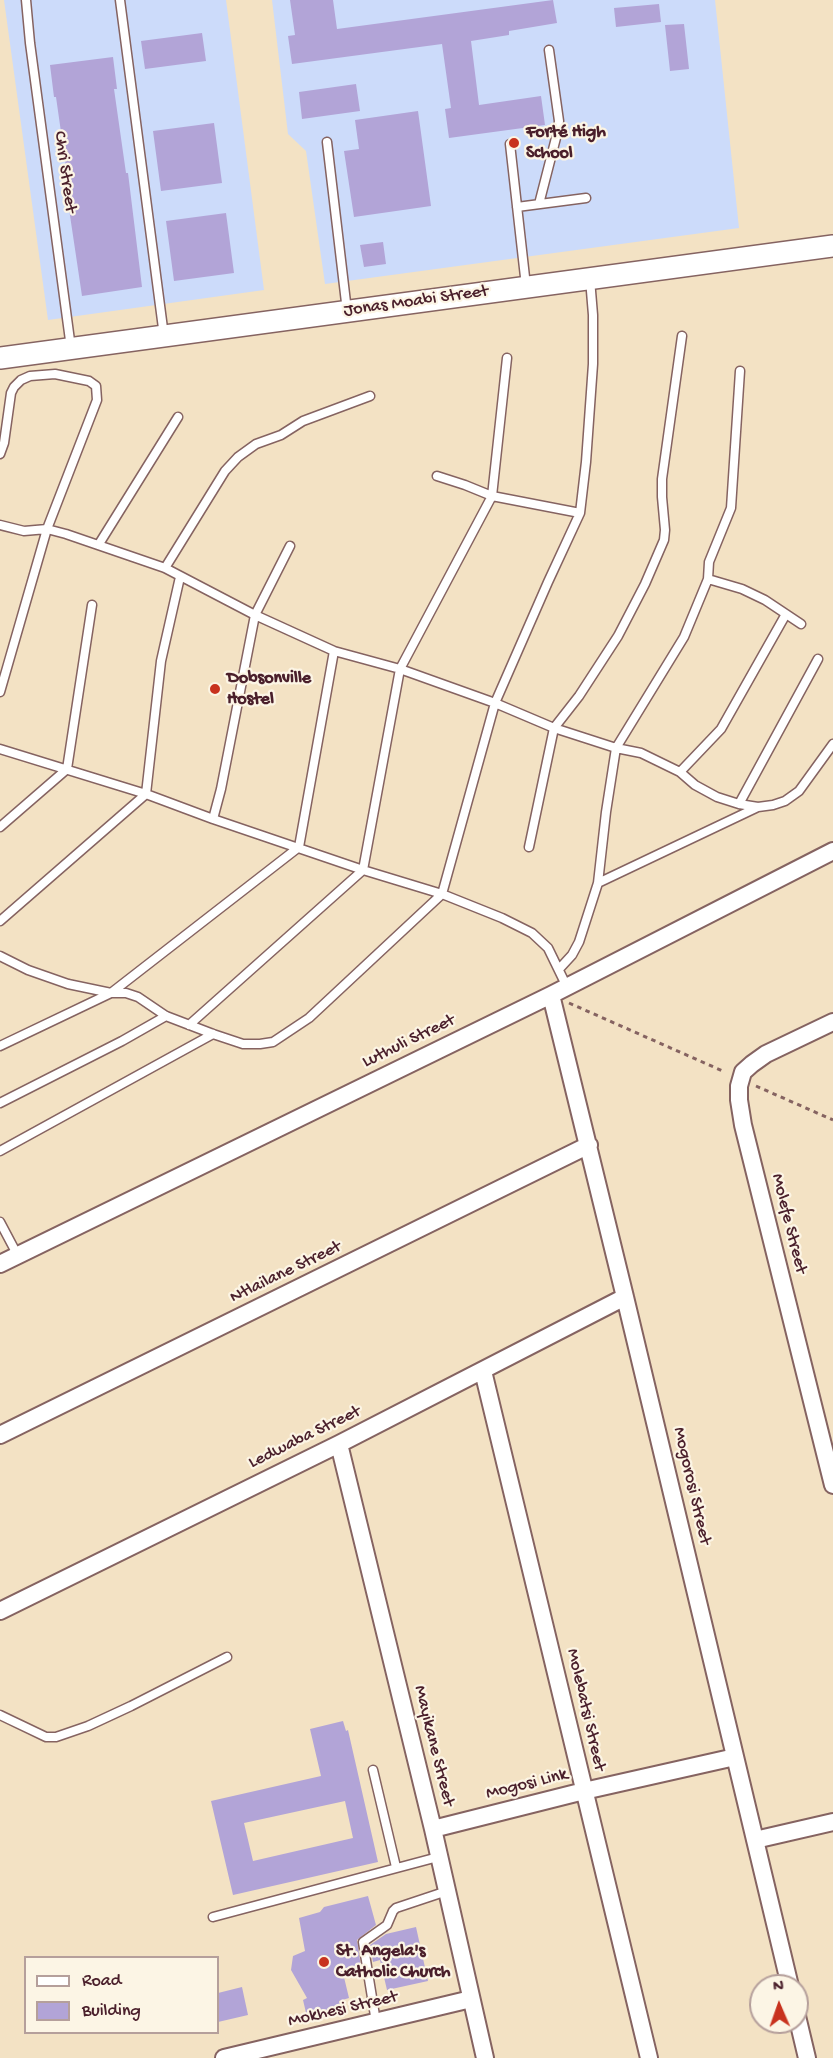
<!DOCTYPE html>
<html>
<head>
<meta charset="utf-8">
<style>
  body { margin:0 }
  #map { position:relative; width:833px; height:2058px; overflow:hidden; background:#f3e2c4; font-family:"Gochi Hand",sans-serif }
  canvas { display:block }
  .legend { position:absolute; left:24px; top:1956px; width:195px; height:78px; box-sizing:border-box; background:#fcf5e5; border:2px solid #b59f9b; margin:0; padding:8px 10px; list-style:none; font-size:18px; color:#4a1f2b }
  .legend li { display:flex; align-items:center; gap:12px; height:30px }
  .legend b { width:30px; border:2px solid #b59f9b }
  .north { position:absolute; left:749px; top:1974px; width:60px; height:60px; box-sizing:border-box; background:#fcf5e5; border:2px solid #b59f9b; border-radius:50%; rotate:358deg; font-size:16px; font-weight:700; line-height:24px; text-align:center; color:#4a1f2b }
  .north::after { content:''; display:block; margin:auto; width:21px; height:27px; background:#c8321e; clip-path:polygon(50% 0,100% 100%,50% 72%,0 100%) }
</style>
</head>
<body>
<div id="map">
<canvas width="833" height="2058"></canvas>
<ul class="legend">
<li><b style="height:8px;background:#fff"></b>Road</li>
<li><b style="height:16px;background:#b2a4d7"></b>Building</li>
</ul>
<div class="north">N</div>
</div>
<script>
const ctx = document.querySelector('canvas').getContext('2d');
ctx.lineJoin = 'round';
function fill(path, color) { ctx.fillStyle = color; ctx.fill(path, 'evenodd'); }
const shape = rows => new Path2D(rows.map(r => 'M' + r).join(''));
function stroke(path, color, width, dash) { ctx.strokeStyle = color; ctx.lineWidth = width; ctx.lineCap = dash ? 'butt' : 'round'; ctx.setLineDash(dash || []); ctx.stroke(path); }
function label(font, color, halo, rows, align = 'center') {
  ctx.font = font + ' "Gochi Hand",sans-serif'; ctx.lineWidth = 4.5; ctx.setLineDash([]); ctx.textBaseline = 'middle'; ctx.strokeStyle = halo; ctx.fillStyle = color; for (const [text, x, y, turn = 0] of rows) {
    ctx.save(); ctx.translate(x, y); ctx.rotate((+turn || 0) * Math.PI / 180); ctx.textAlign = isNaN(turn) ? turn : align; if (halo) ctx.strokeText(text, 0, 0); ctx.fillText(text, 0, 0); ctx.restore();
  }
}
fill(shape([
  [4,0,226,0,264,290,48,320],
  [272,0,715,0,739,228,325,284,306,151,288,134]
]), '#ccdbfa');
fill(shape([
  [290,0,333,0,337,29,553,0,557,23,509,31,509,35,471,41,479,105,541,96,545,125,449,138,445,109,451,108,442,44,292,64,288,36,295,35],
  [659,4,661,22,616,27,614,8],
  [684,24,689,69,670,71,665,25],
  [202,33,206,61,145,69,141,41],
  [113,57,117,89,114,89,126,173,128,173,142,287,82,296,65,182,68,181,56,97,54,97,50,65],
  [356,84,360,111,302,119,299,92],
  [418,111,431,206,354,217,344,151,359,149,355,120],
  [214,123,222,183,161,191,153,131],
  [226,213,234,273,174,281,166,221],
  [383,242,386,264,364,267,360,245],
  [343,1721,346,1731,348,1730,378,1862,233,1895,211,1801,321,1776,310,1729],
  [345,1801,353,1838,253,1861,244,1823],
  [368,1896,376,1925,357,1940,361,1967,343,1973,349,1998,339,2001,341,2010,307,2017,303,2000,307,1998,291,1970,293,1956,305,1951,299,1918,320,1912,324,1907],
  [416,1927,428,1981,387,1990,380,1960,373,1962,370,1945,386,1934],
  [242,1987,248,2015,218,2022,218,1993]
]), '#b2a4d7');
const service = shape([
  [26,0,30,43,71,348],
  [120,0,164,336],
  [327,142,347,311],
  [510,144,526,286],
  [539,204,558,130,559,121,549,50],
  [517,207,586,198],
  [0,454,4,443,11,393,14,387,21,380,30,376,55,374,89,381,96,386,97,400,47,529,0,692],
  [437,476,465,485,492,496,580,513],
  [0,525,24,531,47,529,66,534,165,568,255,615,334,651,400,669,495,703,554,728,616,748,641,753,680,772,695,785,717,797,739,804,758,807],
  [99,544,178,417],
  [165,568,225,471,238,457,256,444,281,435,303,421,370,396],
  [708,579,742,589,765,600,801,624],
  [0,749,146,794,213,819,363,870,442,894,502,918,532,933,548,948,567,987],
  [680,772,721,729,786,614],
  [739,804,818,659],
  [213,819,221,789,255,615,290,546],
  [0,827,67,769,92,605],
  [529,847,554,728,579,696,618,636,645,584,664,540,665,530,662,497,662,479,682,336],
  [598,883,758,807,773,805,785,801,799,791,833,744],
  [0,921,146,794,161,661,180,577],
  [0,956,28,970,68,984,111,993,126,993,138,997,166,1016,213,1034,243,1044,260,1044,273,1042,309,1018,442,894,495,703,548,582,580,513,586,462,593,364,593,315,590,279],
  [560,968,572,955,579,942,598,883,606,812,616,748,684,637,708,579,709,562,731,508,740,371],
  [189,1025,363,870,400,669,492,496,507,358],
  [0,1046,111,993,299,847,334,651],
  [0,1103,122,1041,166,1016],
  [0,1151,213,1034],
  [0,1222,18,1256],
  [0,1715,46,1737,56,1737,88,1726,131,1706,227,1657],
  [373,1770,396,1867],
  [213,1917,438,1857],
  [376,2022,363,1942,387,1925,393,1911,396,1908,447,1891]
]);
const minor = shape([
  [551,995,625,1297,790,1986],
  [833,1022,766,1054,752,1064,743,1072,739,1086,739,1100,743,1125,833,1485],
  [0,1264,551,995,833,851],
  [483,1371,649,2058],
  [0,1435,589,1145],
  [339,1444,433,1829,485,2058],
  [0,1611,339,1444,625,1297],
  [433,1829,584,1791,735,1757],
  [755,1840,833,1822],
  [797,2016,807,2058],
  [224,2058,471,1999]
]);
const tertiary = shape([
  [0,358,833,246]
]);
stroke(service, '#856361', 11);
stroke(minor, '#856361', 20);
stroke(tertiary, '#856361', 24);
stroke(shape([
  [569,1003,725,1072],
  [756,1086,833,1120]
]), '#856361', 3, [4.5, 4.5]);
stroke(service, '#fff', 8);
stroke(minor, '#fff', 16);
stroke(tertiary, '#fff', 21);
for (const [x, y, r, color] of [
  [514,143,6,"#c8321e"],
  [215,689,6,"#c8321e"],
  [324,1962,6,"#c8321e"]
]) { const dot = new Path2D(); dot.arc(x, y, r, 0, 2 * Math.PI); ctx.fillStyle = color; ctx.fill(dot); stroke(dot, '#fcf5e5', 2); }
label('bold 18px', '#4a1f2b', '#fcf5e5', [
  ["Forté High",526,133],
  ["School",526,154],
  ["Dobsonville",227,679],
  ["Hostel",227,700],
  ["St. Angela's",336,1952],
  ["Catholic Church",336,1973]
], 'left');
label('18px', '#4a1f2b', '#fcf5e5', [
  ["Chri Street",64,172,82],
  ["Jonas Moabi Street",416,302,-8],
  ["Luthuli Street",409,1042,-26],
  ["Molefe Street",788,1224,76],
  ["Ntlailane Street",286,1273,-26],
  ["Ledwaba Street",305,1438,-26],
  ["Mogorosi Street",691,1486,77],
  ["Molebatsi Street",585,1710,77],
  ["Mayikane Street",433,1746,76],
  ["Mogosi Link",527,1785,-14],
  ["Mokhesi Street",343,2010,-13]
]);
</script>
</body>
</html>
